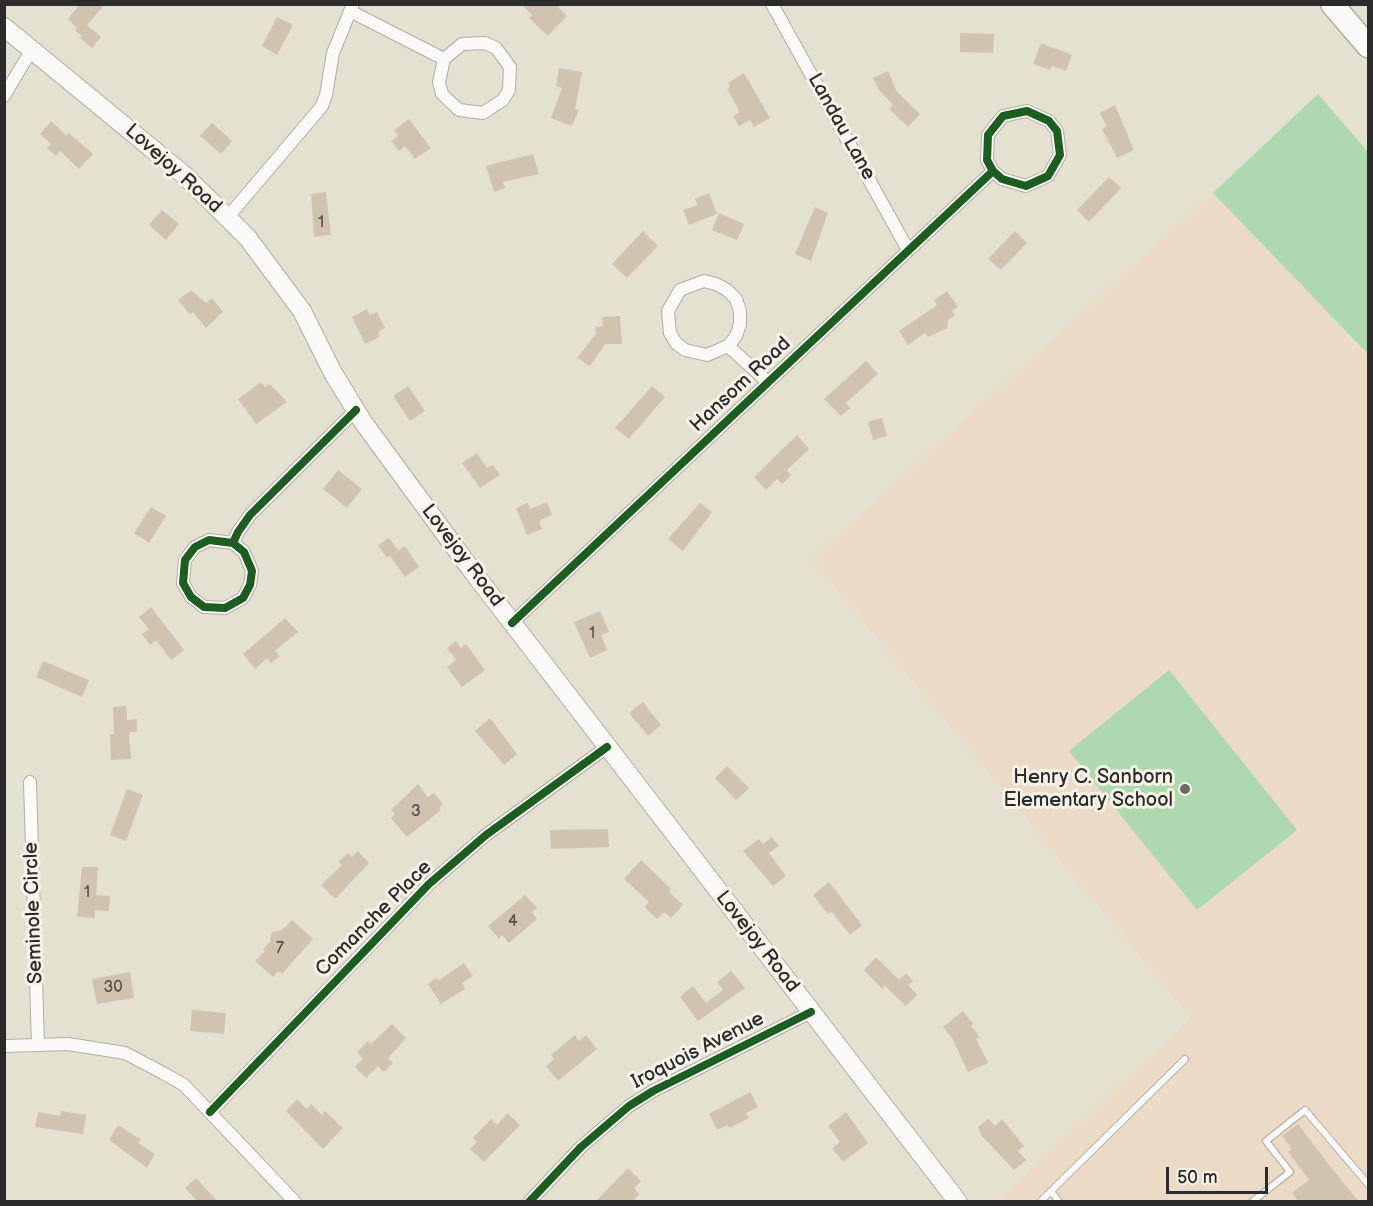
<!DOCTYPE html>
<html>
<head>
<meta charset="utf-8">
<style>
  body { margin:0 }
  #map { position:relative; width:1373px; height:1206px; overflow:hidden; background:#e4e1d1; font-family:"Balsamiq Sans",sans-serif }
  canvas { display:block }
  .frame { position:absolute; inset:0; border:6px solid #2b2b2b; pointer-events:none }
  .scale { position:absolute; left:1166px; top:1167px; width:102px; height:27px; box-sizing:border-box; border:3px solid #2b2b2b; border-top:0; padding-left:8px; font-size:18px; line-height:21px; white-space:nowrap; color:#2b2b2b; -webkit-text-stroke:4px #f7f3e8; paint-order:stroke }
</style>
</head>
<body>
<div id="map">
<canvas width="1373" height="1206"></canvas>
<div class="frame"></div>
<div class="scale">50 m</div>
</div>
<script>
const ctx = document.querySelector('canvas').getContext('2d');
ctx.lineJoin = 'round';
function fill(path, color) { ctx.fillStyle = color; ctx.fill(path, 'evenodd'); }
const shape = rows => new Path2D(rows.map(r => 'M' + r).join(''));
function stroke(path, color, width, dash) { ctx.strokeStyle = color; ctx.lineWidth = width; ctx.lineCap = dash ? 'butt' : 'round'; ctx.setLineDash(dash || []); ctx.stroke(path); }
function label(font, color, halo, rows, align = 'center') {
  ctx.font = font + ' "Balsamiq Sans",sans-serif'; ctx.lineWidth = 6; ctx.setLineDash([]); ctx.textBaseline = 'middle'; ctx.strokeStyle = halo; ctx.fillStyle = color; for (const [text, x, y, turn = 0] of rows) {
    ctx.save(); ctx.translate(x, y); ctx.rotate((+turn || 0) * Math.PI / 180); ctx.textAlign = isNaN(turn) ? turn : align; if (halo) ctx.strokeText(text, 0, 0); ctx.fillText(text, 0, 0); ctx.restore();
  }
}
fill(shape([
  [1213,193,1368,354,1368,1201,998,1201,1191,1018,812,559]
]), '#ebdac5');
fill(shape([
  [1318,94,1368,152,1368,354,1213,193],
  [1169,670,1297,830,1197,910,1069,751]
]), '#aed9ae');
fill(shape([
  [80,4,105,4,87,25,101,37,92,48,80,38,82,36,75,30,77,28,68,19],
  [521,4,555,4,567,16,548,36,529,18,532,15],
  [277,17,293,25,277,55,262,46],
  [960,33,994,34,993,53,960,52],
  [1041,43,1072,55,1066,71,1052,66,1050,70,1033,64],
  [559,68,582,72,575,109,579,110,572,126,551,118,562,88,556,86],
  [888,71,897,92,920,114,908,127,889,109,893,105,879,90,873,78],
  [744,73,770,118,754,127,750,120,739,126,733,116,740,112,727,89,730,87,728,83],
  [1115,105,1134,150,1117,158,1102,129,1107,126,1100,113],
  [409,119,431,148,415,159,405,146,399,151,391,141,398,136,394,130],
  [51,121,66,135,69,133,93,154,79,169,60,151,56,156,47,148,51,144,40,134],
  [212,123,232,141,221,154,200,136],
  [533,154,539,174,503,182,505,188,494,192,486,166],
  [1109,177,1121,188,1089,222,1077,210],
  [326,192,331,235,314,237,311,194],
  [709,193,717,214,689,225,683,210,698,205,695,199],
  [815,207,828,213,811,261,795,254],
  [162,210,179,224,166,240,149,225],
  [719,213,744,224,737,240,712,230],
  [643,231,658,246,627,278,612,264],
  [1015,231,1027,243,1001,270,988,259],
  [191,290,206,303,212,298,223,312,206,328,193,312,190,315,178,300],
  [947,291,958,307,952,311,955,315,948,320,947,328,928,337,925,333,908,345,899,331,937,305,934,300],
  [367,309,370,315,377,312,385,328,378,332,380,337,365,344,352,317],
  [620,316,622,344,605,344,590,366,577,358,596,334,595,327,603,326,602,317],
  [866,361,878,374,846,403,850,408,841,416,824,399],
  [261,382,265,387,270,384,287,402,256,424,238,399],
  [408,386,425,411,410,421,393,396],
  [652,386,665,397,629,439,615,428],
  [882,418,887,436,873,440,868,422],
  [797,435,809,449,787,470,791,475,782,484,777,479,766,490,754,477],
  [477,453,487,468,493,465,500,475,480,488,462,463],
  [338,470,362,489,347,508,323,489],
  [547,502,552,515,539,521,542,529,527,535,516,508,528,503,530,509],
  [700,503,712,512,683,551,668,539],
  [151,507,166,516,149,543,134,533],
  [389,538,398,550,387,558,378,545],
  [405,546,419,567,405,577,390,556],
  [151,607,184,650,171,660,156,640,150,645,142,634,149,629,139,617],
  [600,611,609,632,601,635,607,650,590,658,574,622],
  [285,618,298,632,275,651,280,656,271,663,267,658,255,669,243,654],
  [456,641,461,648,466,644,485,670,462,687,447,667,456,660,447,648],
  [43,661,89,680,82,697,36,677],
  [643,702,661,725,648,736,629,713],
  [126,706,127,720,137,719,137,732,129,732,131,759,111,760,110,734,114,734,113,707],
  [490,718,517,754,504,765,475,731],
  [727,766,749,788,736,800,715,778],
  [418,784,428,797,434,793,443,804,439,808,441,810,407,837,391,818,395,814,391,810],
  [127,789,143,795,126,841,110,835],
  [608,829,609,847,551,849,550,830],
  [772,837,779,846,769,853,786,876,773,886,743,851,759,839,763,844],
  [358,851,369,863,335,899,321,885,342,865,338,862,348,853,352,857],
  [641,860,671,889,669,892,683,905,671,918,664,912,657,919,644,907,649,902,624,879],
  [82,867,98,867,96,895,110,896,109,911,95,910,95,918,77,917],
  [829,882,862,925,850,935,832,912,828,914,813,895],
  [525,895,537,908,532,912,537,919,509,943,502,935,499,939,488,926],
  [292,920,313,939,282,974,278,971,273,977,255,961,265,951,263,949,270,942,272,932,282,930],
  [876,957,899,980,906,973,913,981,908,985,917,995,906,1006,885,986,882,989,864,970],
  [464,963,473,976,462,983,465,989,441,1004,428,984,436,978,438,981],
  [731,971,745,988,698,1021,680,997,693,986,706,1003,723,990,717,982],
  [130,972,134,998,97,1004,92,979],
  [192,1010,226,1013,224,1034,190,1031],
  [963,1011,973,1024,971,1026,980,1037,976,1039,988,1063,968,1072,952,1038,943,1027],
  [392,1024,406,1038,388,1058,393,1063,384,1072,378,1066,366,1078,355,1067,363,1059,357,1052,368,1041,371,1044],
  [575,1035,579,1041,586,1035,597,1049,558,1081,546,1066,554,1059,551,1055],
  [750,1092,758,1107,746,1113,749,1118,730,1128,728,1125,717,1130,709,1114],
  [297,1099,307,1109,311,1104,322,1115,325,1111,343,1128,323,1149,286,1111],
  [61,1111,86,1115,83,1134,35,1127,38,1112,60,1116],
  [846,1112,868,1143,843,1162,832,1148,840,1142,828,1126],
  [507,1113,520,1125,484,1162,470,1149,477,1142,473,1138,491,1119,497,1125],
  [988,1119,995,1126,1002,1119,1024,1146,1018,1151,1026,1160,1014,1170,982,1136,978,1127],
  [1298,1124,1329,1165,1359,1202,1299,1202,1292,1193,1309,1180,1288,1152,1292,1149,1282,1136],
  [118,1125,141,1140,138,1143,155,1154,147,1168,109,1140],
  [628,1168,641,1181,634,1188,639,1194,632,1202,595,1202],
  [196,1178,218,1202,198,1202,185,1188]
]), '#d0c4b1');
const service = shape([
  [1051,1191,1059,1202],
  [1040,1202,1185,1059],
  [1252,1202,1290,1172,1266,1141,1305,1110,1368,1184]
]);
const minor = shape([
  [772,4,908,250],
  [350,11,444,59,439,82,442,94,459,110,483,113,503,100,509,90,510,67,496,48,485,43,462,44,444,59],
  [4,96,32,49],
  [227,218,322,106,326,95,333,53,353,4],
  [728,346,707,355,685,350,676,343,670,333,668,311,680,290,704,281,716,284,727,290,736,299,740,311,740,324,736,336,728,346,768,382],
  [233,543,209,540,195,547,185,560,183,583,191,597,204,607,225,608,243,598,250,585,252,571,244,552,233,543,238,532,250,515,356,410],
  [512,623,993,171,1002,179,1026,186,1048,176,1060,155,1057,131,1049,121,1027,111,1003,116,988,135,987,160,993,171],
  [30,782,38,1045],
  [4,1046,68,1044,125,1053,163,1073,184,1085,295,1202],
  [210,1112,429,884,486,835,607,747],
  [529,1202,581,1147,629,1106,653,1091,811,1012]
]);
const secondary = shape([
  [4,27,184,175,247,237,302,311,333,373,363,422,473,572,958,1202]
]);
const motorway = shape([
  [1332,4,1368,46]
]);
stroke(service, '#b0aea4', 8);
stroke(minor, '#b0aea4', 14);
stroke(secondary, '#b0aea4', 20);
stroke(motorway, '#b0aea4', 25);
stroke(service, '#fbfaf8', 6);
stroke(minor, '#fbfaf8', 12);
stroke(secondary, '#fbfaf8', 18);
stroke(motorway, '#fbfaf8', 22);
stroke(shape([
  [233,543,209,540,195,547,185,560,183,583,191,597,204,607,225,608,243,598,250,585,252,571,244,552,233,543,238,532,250,515,356,410],
  [512,623,993,171,1002,179,1026,186,1048,176,1060,155,1057,131,1049,121,1027,111,1003,116,988,135,987,160,993,171],
  [210,1112,429,884,486,835,607,747],
  [529,1202,581,1147,629,1106,653,1091,811,1012]
]), '#1b5e20', 8);
for (const [x, y, r, color] of [
  [1185,789,6,"#6c6b65"]
]) { const dot = new Path2D(); dot.arc(x, y, r, 0, 2 * Math.PI); ctx.fillStyle = color; ctx.fill(dot); stroke(dot, '#f7f3e8', 2); }
label('16px', '#54514c', null, [
  ["1",321,223],
  ["1",592,634],
  ["3",416,812],
  ["1",87,893],
  ["4",513,922],
  ["7",280,949],
  ["30",113,988]
]);
label('20px', '#2b2b2b', '#f7f3e8', [
  ["Landau Lane",841,127,61],
  ["Lovejoy Road",173,169,42],
  ["Hansom Road",741,385,-43],
  ["Lovejoy Road",462,556,53],
  ["Seminole Circle",34,913,-92],
  ["Comanche Place",374,919,-45],
  ["Lovejoy Road",757,942,52],
  ["Iroquois Avenue",698,1051,-27]
]);
label('20px', '#2b2b2b', '#f7f3e8', [
  ["Henry C. Sanborn",1173,778],
  ["Elementary School",1173,801]
], 'right');
</script>
</body>
</html>
